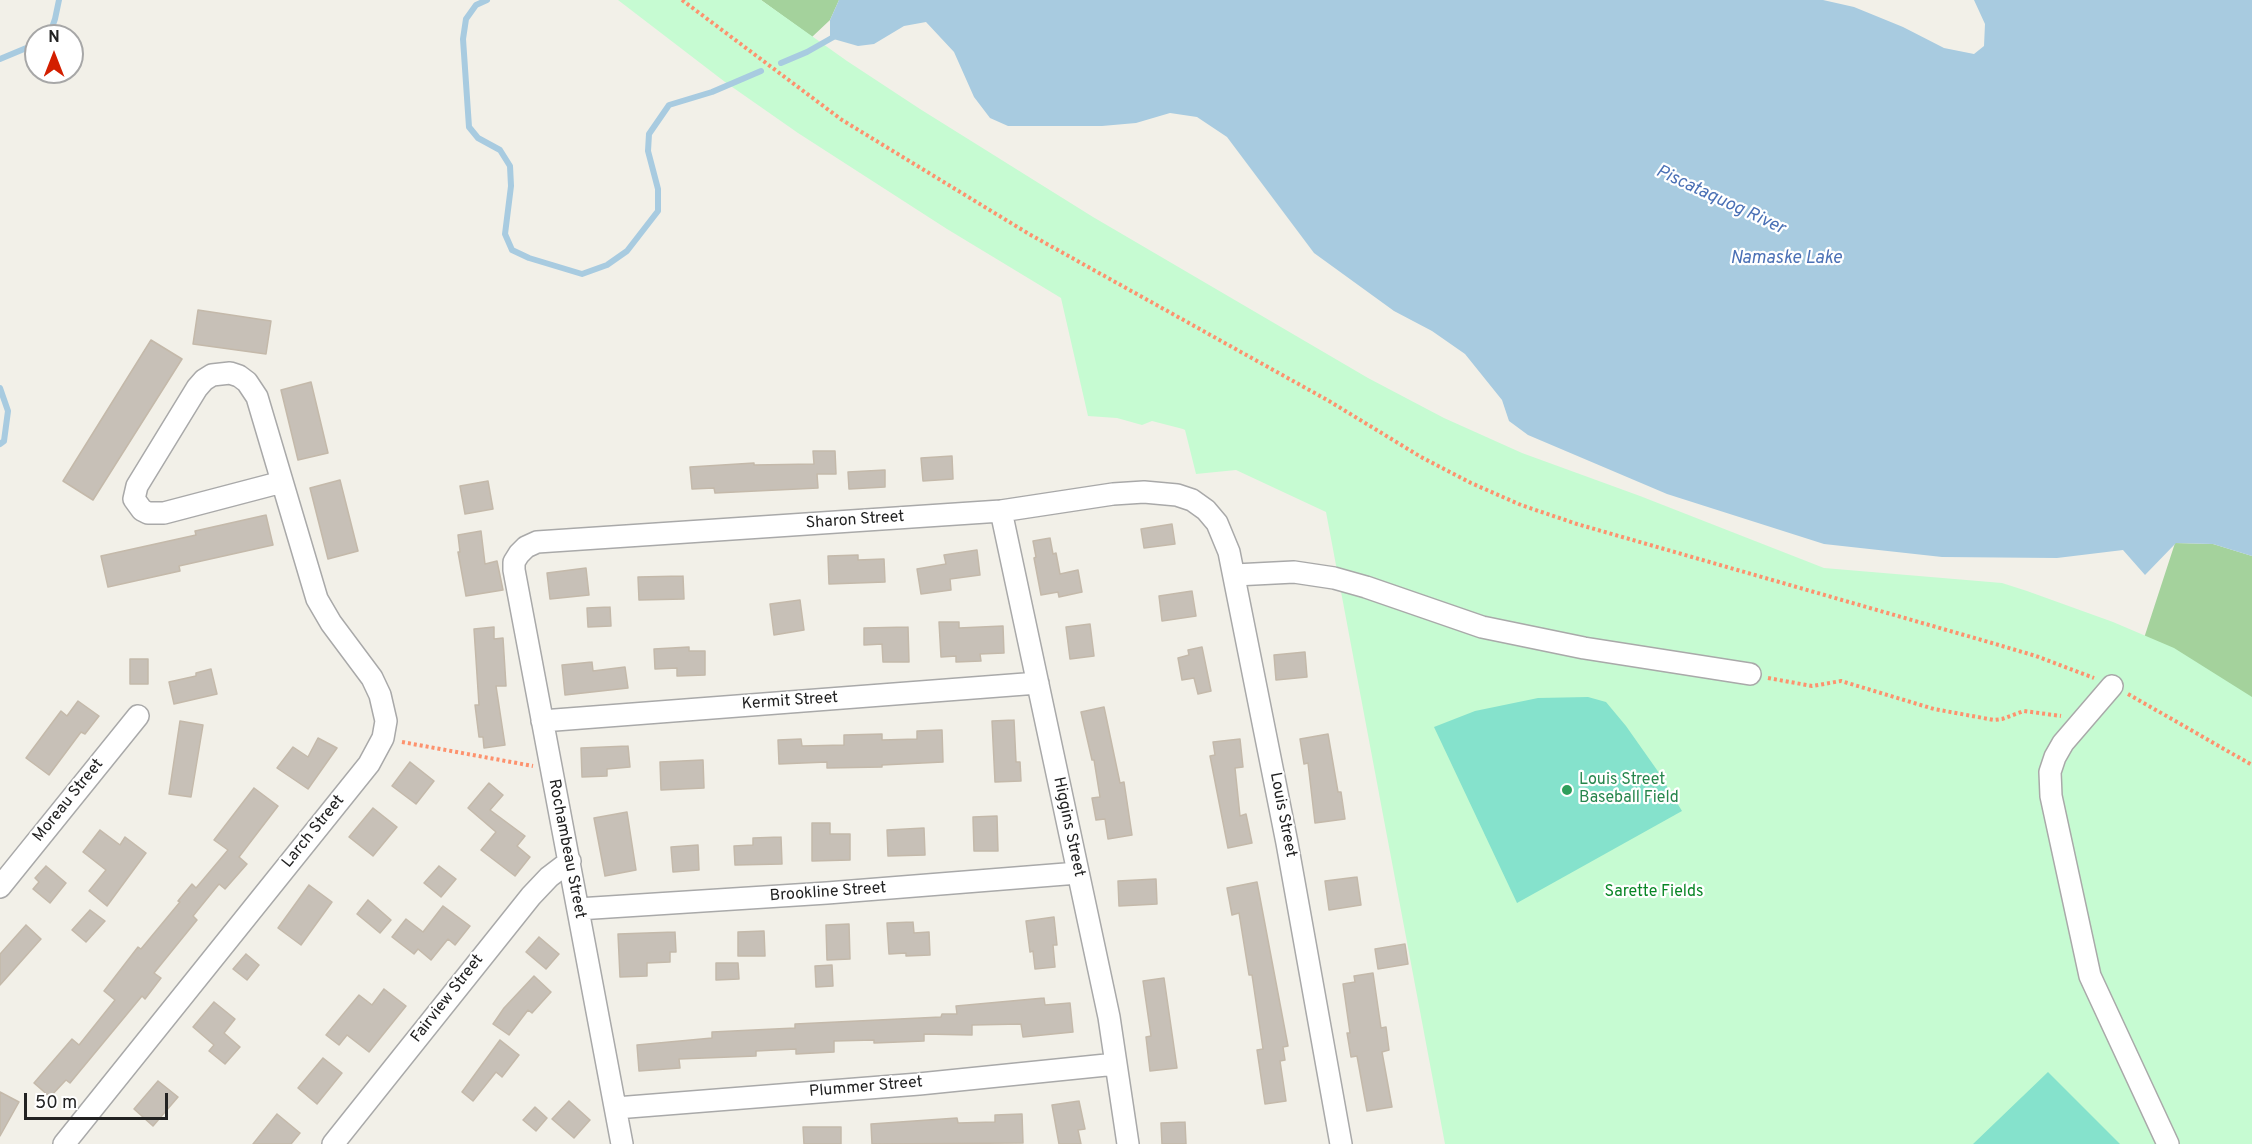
<!DOCTYPE html>
<html>
<head>
<meta charset="utf-8">
<style>
  body { margin:0 }
  #map { position:relative; width:2252px; height:1144px; overflow:hidden; background:#f2f0e8; font-family:Overpass,sans-serif }
  canvas { display:block }
  .north { position:absolute; left:24px; top:24px; width:60px; height:60px; box-sizing:border-box; background:#fff; border:2px solid #a7a7a7; border-radius:50%; rotate:0deg; font-size:16px; font-weight:700; line-height:24px; text-align:center; color:#222 }
  .north::after { content:''; display:block; margin:auto; width:21px; height:27px; background:#d31f00; clip-path:polygon(50% 0,100% 100%,50% 72%,0 100%) }
  .scale { position:absolute; left:24px; top:1093px; width:144px; height:27px; box-sizing:border-box; border:3px solid #222; border-top:0; padding-left:8px; font-size:18px; line-height:21px; white-space:nowrap; color:#222; -webkit-text-stroke:4px #fff; paint-order:stroke }
</style>
</head>
<body>
<div id="map">
<canvas width="2252" height="1144"></canvas>
<div class="north">N</div>
<div class="scale">50 m</div>
</div>
<script>
const ctx = document.querySelector('canvas').getContext('2d');
ctx.lineJoin = 'round';
function fill(path, color) { ctx.fillStyle = color; ctx.fill(path, 'evenodd'); }
const shape = rows => new Path2D(rows.map(r => 'M' + r).join(''));
function stroke(path, color, width, dash) { ctx.strokeStyle = color; ctx.lineWidth = width; ctx.lineCap = dash ? 'butt' : 'round'; ctx.setLineDash(dash || []); ctx.stroke(path); }
function label(font, color, halo, rows, align = 'center') {
  ctx.font = font + ' Overpass,sans-serif'; ctx.lineWidth = 4.5; ctx.setLineDash([]); ctx.textBaseline = 'middle'; ctx.strokeStyle = halo; ctx.fillStyle = color; for (const [text, x, y, turn = 0] of rows) {
    ctx.save(); ctx.translate(x, y); ctx.rotate((+turn || 0) * Math.PI / 180); ctx.textAlign = isNaN(turn) ? turn : align; if (halo) ctx.strokeText(text, 0, 0); ctx.fillText(text, 0, 0); ctx.restore();
  }
}
fill(shape([
  [761,0,839,0,830,20,812,37],
  [2175,543,2213,544,2252,556,2252,1077,2131,678]
]), '#a4d29c');
fill(shape([
  [618,0,761,0,847,61,920,109,1093,217,1368,378,1444,418,1522,453,1640,496,1824,568,2002,583,2027,591,2113,622,2174,648,2252,697,2252,1144,1445,1144,1326,512,1236,470,1196,474,1185,430,1183,429,1152,421,1142,425,1117,418,1088,416,1061,298,947,229,798,133,725,82]
]), '#c6fbd2');
fill(shape([
  [1588,697,1606,702,1626,726,1657,770,1682,811,1517,903,1434,727,1475,711,1538,698],
  [2048,1072,2120,1144,1973,1144]
]), '#85e2cc');
fill(shape([
  [839,0,1823,0,1854,7,1903,27,1944,48,1974,54,1984,46,1985,24,1974,0,2252,0,2252,556,2213,544,2176,543,2145,575,2123,550,2057,558,1942,557,1824,544,1667,494,1528,435,1509,421,1502,400,1465,354,1432,331,1394,311,1314,253,1227,137,1197,117,1170,113,1136,123,1102,126,1008,126,990,118,974,97,954,52,926,22,904,26,874,44,858,46,830,38,830,20]
]), '#a8cbe0');
stroke(shape([
  [487,0,476,5,466,19,463,39,469,127,478,138,500,150,510,166,511,186,505,234,512,250,529,258,582,274,607,265,627,251,658,211,658,189,648,151,649,134,669,105,712,92,761,71],
  [49,36,55,19,59,0],
  [0,59,36,44],
  [781,63,807,52,837,35],
  [0,388,8,411,4,441,0,444]
]), '#a8cbe0', 6);
const building = shape([
  [198,310,271,321,266,354,193,344,198,310],
  [151,340,182,359,93,500,63,481,151,340],
  [311,382,328,453,298,460,281,390,311,382],
  [813,451,835,451,836,474,817,474,818,488,715,493,714,488,692,489,690,467,754,463,754,465,814,464,813,451],
  [952,456,953,479,923,481,921,458,952,456],
  [885,470,885,487,849,489,848,472,885,470],
  [340,480,358,551,328,559,310,488,340,480],
  [488,481,493,509,465,514,460,486,488,481],
  [266,515,273,545,179,566,180,571,108,587,101,556,196,535,195,531,266,515],
  [1172,524,1175,544,1144,548,1141,529,1172,524],
  [481,531,485,564,497,561,503,590,466,596,458,552,460,552,458,535,481,531],
  [1050,538,1053,554,1056,553,1060,574,1078,570,1082,592,1059,597,1058,592,1041,595,1034,558,1036,557,1033,541,1050,538],
  [977,550,980,575,950,579,951,590,921,594,917,569,946,564,944,555,977,550],
  [858,555,858,560,884,559,885,582,829,584,828,556,858,555],
  [586,568,589,595,550,599,547,573,586,568],
  [683,576,684,599,639,600,638,577,683,576],
  [1192,591,1196,616,1162,621,1159,596,1192,591],
  [800,600,804,630,774,635,770,604,800,600],
  [610,607,611,626,588,627,587,608,610,607],
  [939,622,959,622,959,628,1003,626,1004,653,980,654,981,661,956,662,956,656,941,657,939,622],
  [1090,624,1094,656,1070,659,1066,627,1090,624],
  [494,627,494,639,503,638,506,686,496,686,505,745,484,748,483,737,479,737,475,705,479,705,474,629,494,627],
  [908,627,909,662,883,662,882,644,864,645,864,628,908,627],
  [689,647,689,651,705,651,705,675,677,676,677,668,655,669,654,649,689,647],
  [1202,647,1211,691,1198,694,1194,678,1182,680,1178,658,1189,655,1188,650,1202,647],
  [1305,652,1307,677,1276,680,1274,655,1305,652],
  [130,659,148,659,148,684,130,684,130,659],
  [592,662,593,671,625,667,628,688,565,695,562,665,592,662],
  [211,669,217,694,174,704,169,682,196,676,196,673,211,669],
  [78,701,99,716,85,734,81,732,49,775,26,758,61,711,67,716,78,701],
  [1104,707,1120,783,1124,782,1132,835,1108,839,1105,819,1096,820,1092,798,1100,797,1094,760,1092,760,1081,712,1104,707],
  [1014,720,1016,762,1020,762,1021,781,995,782,992,721,1014,720],
  [180,721,203,725,191,797,169,794,180,721],
  [942,730,943,762,882,765,882,767,827,768,827,762,779,764,778,740,801,739,802,746,844,745,844,735,882,734,882,740,917,739,917,731,942,730],
  [1328,734,1338,792,1341,792,1345,819,1315,823,1308,763,1304,764,1300,739,1328,734],
  [318,738,337,748,308,789,277,768,293,747,308,757,318,738],
  [1240,739,1243,767,1235,768,1240,816,1246,814,1252,843,1228,848,1210,756,1215,755,1213,742,1240,739],
  [628,746,630,767,607,769,607,776,582,777,581,748,628,746],
  [703,760,704,788,661,790,660,762,703,760],
  [410,762,434,781,416,804,392,786,410,762],
  [489,783,503,795,490,810,525,836,517,846,530,857,515,876,481,850,496,832,468,808,489,783],
  [254,788,278,806,239,857,247,864,225,889,219,884,193,916,197,920,154,973,161,978,145,999,142,996,70,1083,66,1080,50,1097,34,1083,72,1039,79,1045,115,1000,104,991,138,947,141,949,180,902,178,901,192,884,196,888,228,850,214,840,254,788],
  [373,808,397,827,373,856,349,837,373,808],
  [627,812,636,870,605,876,594,818,627,812],
  [997,816,998,851,974,851,973,817,997,816],
  [812,823,830,823,830,834,850,834,850,860,812,861,812,823],
  [924,828,925,855,888,856,887,830,924,828],
  [100,830,120,845,125,837,146,853,107,906,89,891,106,870,83,852,100,830],
  [781,837,782,864,735,865,734,846,753,845,753,838,781,837],
  [698,845,699,870,673,872,671,847,698,845],
  [46,866,66,883,50,903,33,889,39,882,35,878,46,866],
  [439,866,456,879,441,897,424,883,439,866],
  [1357,877,1361,905,1329,910,1325,881,1357,877],
  [1156,879,1157,904,1119,906,1118,881,1156,879],
  [1257,882,1288,1046,1283,1047,1285,1060,1280,1061,1286,1101,1265,1104,1257,1050,1263,1049,1252,975,1249,975,1239,913,1232,915,1227,888,1257,882],
  [309,885,332,902,301,945,278,928,309,885],
  [368,900,391,920,380,933,357,914,368,900],
  [443,906,470,926,455,945,448,939,431,960,418,949,414,954,392,937,406,919,423,932,443,906],
  [90,910,105,921,86,942,72,930,90,910],
  [1054,917,1057,945,1053,945,1055,967,1035,969,1033,951,1030,952,1026,921,1054,917],
  [913,922,914,933,929,932,930,955,906,956,906,953,889,954,887,923,913,922],
  [849,924,850,959,827,960,826,925,849,924],
  [26,925,41,939,0,985,0,954,26,925],
  [764,931,765,956,738,956,738,932,764,931],
  [675,932,676,952,670,952,670,962,647,963,647,976,620,977,618,934,675,932],
  [539,937,559,954,546,969,526,952,539,937],
  [1405,944,1408,964,1378,969,1375,949,1405,944],
  [246,954,259,965,247,980,233,969,246,954],
  [716,963,738,963,739,979,716,980,716,963],
  [832,965,833,986,816,987,815,966,832,965],
  [1373,973,1381,1028,1386,1027,1389,1050,1382,1052,1392,1107,1367,1111,1357,1056,1351,1057,1347,1033,1350,1033,1343,984,1355,982,1354,976,1373,973],
  [534,976,551,992,532,1013,528,1010,509,1035,493,1024,504,1008,534,976],
  [1164,978,1177,1068,1150,1071,1146,1037,1151,1036,1143,981,1164,978],
  [384,989,406,1006,369,1052,347,1035,339,1045,326,1035,359,995,372,1005,384,989],
  [1044,998,1045,1005,1070,1003,1073,1032,1023,1037,1021,1024,972,1025,972,1035,924,1034,924,1041,874,1043,874,1040,834,1041,834,1052,796,1054,796,1049,756,1051,756,1056,679,1059,680,1068,639,1071,637,1045,712,1038,712,1032,795,1028,795,1024,941,1017,942,1014,957,1014,956,1006,1044,998],
  [214,1002,235,1019,224,1033,240,1047,225,1064,209,1051,214,1045,193,1027,214,1002],
  [500,1040,519,1055,502,1077,496,1072,473,1101,462,1092,500,1040],
  [323,1058,342,1073,317,1104,298,1088,323,1058],
  [158,1081,178,1097,153,1126,134,1109,158,1081],
  [0,1092,19,1102,0,1136,0,1092],
  [569,1101,590,1120,574,1138,552,1119,569,1101],
  [1079,1101,1085,1129,1078,1130,1081,1144,1059,1144,1052,1105,1079,1101],
  [535,1107,547,1118,536,1131,523,1120,535,1107],
  [277,1114,300,1133,291,1144,253,1144,277,1114],
  [1022,1114,1023,1143,872,1144,871,1124,957,1118,958,1123,995,1122,995,1115,1022,1114],
  [1185,1122,1186,1144,1162,1144,1161,1123,1185,1122],
  [803,1127,841,1127,841,1144,804,1144,803,1127]
]);
fill(building, '#c7c0b7');
stroke(building, '#c4b9aa', 1.5);
const minor = shape([
  [1001,511,1109,1017,1128,1144],
  [1235,575,1294,572,1334,578,1366,587,1482,627,1584,648,1750,674],
  [2112,686,2063,743,2055,757,2050,772,2051,796,2090,976,2168,1144],
  [542,721,1038,683],
  [0,887,138,716],
  [578,909,827,893,1078,873],
  [616,1108,919,1084,1116,1064],
  [64,1144,369,764,383,738,386,721,380,695,372,678,331,623,317,599,257,397,247,382,239,376,230,373,212,375,204,380,197,388,137,486,134,499,142,510,148,513,164,513,282,482],
  [333,1144,531,896,549,877,570,861],
  [622,1144,514,570,514,562,519,554,526,547,537,542,1001,511,1113,494,1144,492,1177,495,1192,500,1206,510,1217,523,1229,552,1287,843,1341,1144]
]);
stroke(minor, '#a9a9a9', 24);
stroke(shape([
  [682,0,842,120,1029,234,1329,401,1421,457,1471,483,1521,505,1577,524,1992,643,2036,656,2094,678],
  [1768,678,1812,686,1841,681,1934,709,1994,720,2002,719,2024,711,2061,716],
  [2128,694,2252,765],
  [402,742,533,766]
]), '#fd926e', 4, [3, 3]);
stroke(minor, '#fff', 21);
for (const [x, y, r, color] of [
  [1567,790,6,"#2e9e5b"]
]) { const dot = new Path2D(); dot.arc(x, y, r, 0, 2 * Math.PI); ctx.fillStyle = color; ctx.fill(dot); stroke(dot, '#fff', 2); }
label('16px', '#222', '#fff', [
  ["Sharon Street",855,521,-4],
  ["Kermit Street",790,702,-4],
  ["Moreau Street",69,801,-51],
  ["Louis Street",1282,815,79],
  ["Higgins Street",1068,827,78],
  ["Larch Street",314,832,-51],
  ["Rochambeau Street",566,849,79],
  ["Brookline Street",828,893,-4],
  ["Fairview Street",448,999,-52],
  ["Plummer Street",866,1088,-5]
]);
label('16px', '#27864d', '#fff', [
  ["Louis Street",1579,781],
  ["Baseball Field",1579,799]
], 'left');
label('16px', '#098626', '#fff', [
  ["Sarette Fields",1654,893]
]);
label('italic 18px', '#4a70b5', '#fff', [
  ["Piscataquog River",1720,201,25],
  ["Namaske Lake",1786,259]
]);
</script>
</body>
</html>
